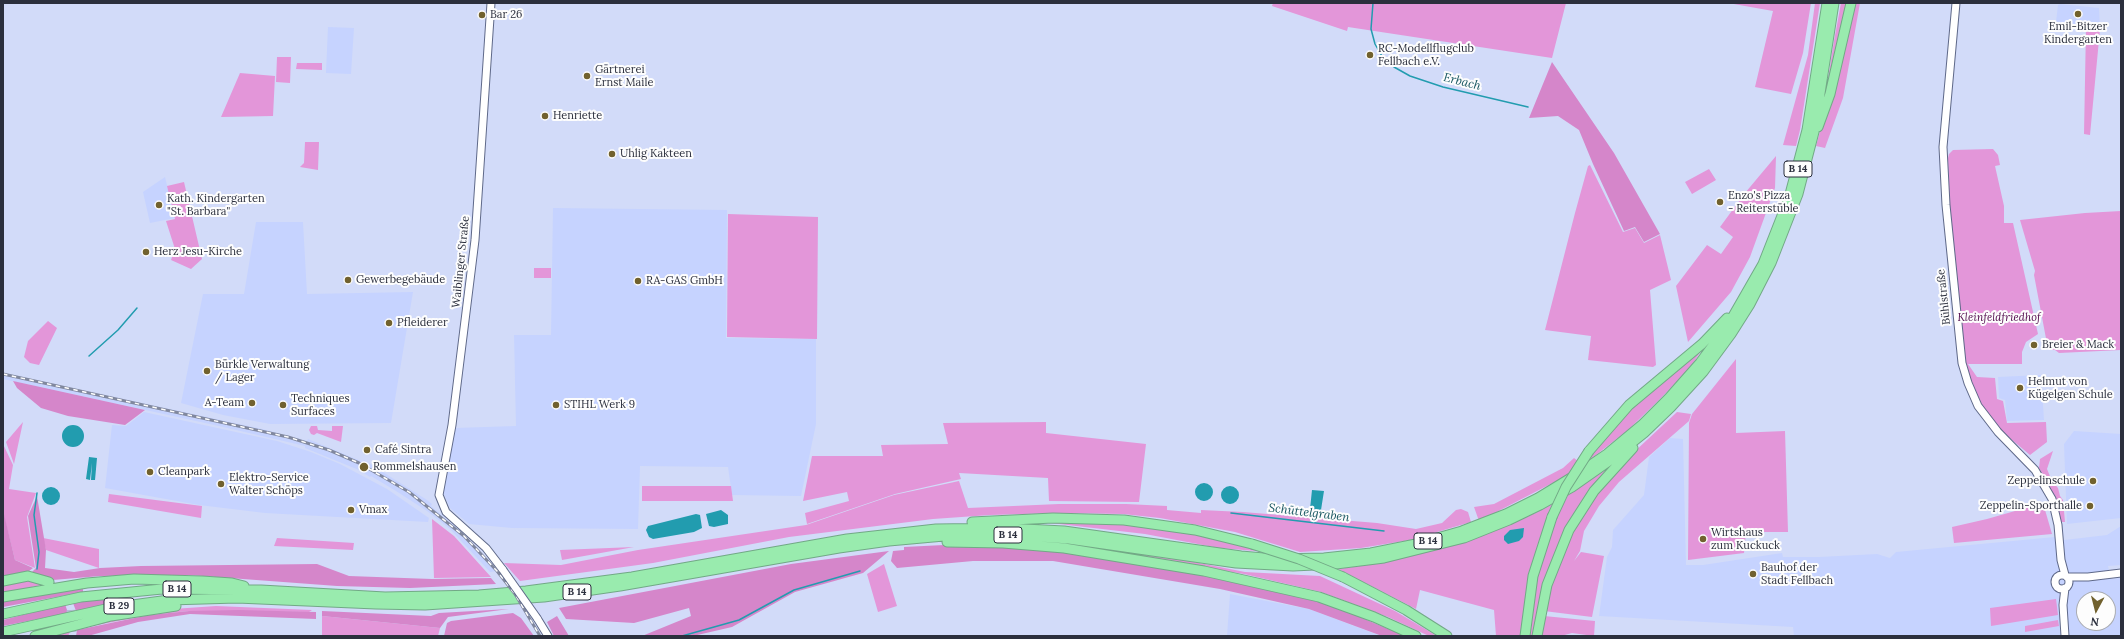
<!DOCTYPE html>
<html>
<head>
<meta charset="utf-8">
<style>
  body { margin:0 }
  #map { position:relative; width:2124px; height:639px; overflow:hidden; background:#d2dbf9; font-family:Lora,serif }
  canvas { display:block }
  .frame { position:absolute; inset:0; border:4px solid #2b2f3d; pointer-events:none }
  .north { position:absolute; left:2076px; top:591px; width:40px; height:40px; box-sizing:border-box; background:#fdfdfd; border:1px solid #a9abb0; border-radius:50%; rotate:187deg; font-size:11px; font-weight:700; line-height:16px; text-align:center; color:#2b2f3d }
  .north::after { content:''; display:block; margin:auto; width:14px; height:18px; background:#71612e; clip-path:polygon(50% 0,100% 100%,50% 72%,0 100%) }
</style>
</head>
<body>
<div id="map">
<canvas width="2124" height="639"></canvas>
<div class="frame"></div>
<div class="north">N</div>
</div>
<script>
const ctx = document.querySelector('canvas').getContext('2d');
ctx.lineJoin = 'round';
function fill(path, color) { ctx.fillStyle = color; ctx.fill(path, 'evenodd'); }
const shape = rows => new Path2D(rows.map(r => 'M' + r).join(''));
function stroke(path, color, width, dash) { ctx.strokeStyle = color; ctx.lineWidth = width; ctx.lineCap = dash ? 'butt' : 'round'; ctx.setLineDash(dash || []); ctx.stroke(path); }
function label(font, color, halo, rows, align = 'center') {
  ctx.font = font + ' Lora,serif'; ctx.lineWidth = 4; ctx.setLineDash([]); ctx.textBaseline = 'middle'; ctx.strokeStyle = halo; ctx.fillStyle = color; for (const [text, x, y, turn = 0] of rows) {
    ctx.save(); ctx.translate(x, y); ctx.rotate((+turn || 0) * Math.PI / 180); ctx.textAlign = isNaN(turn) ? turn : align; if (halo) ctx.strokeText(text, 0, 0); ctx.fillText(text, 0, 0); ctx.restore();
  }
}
fill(shape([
  [2060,4,2099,8,2100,29,2056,22,2058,5],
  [328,27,354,28,351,74,326,73],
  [165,177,175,218,150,223,143,192],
  [553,208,727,210,726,338,816,339,816,424,801,496,732,495,728,467,640,466,638,529,512,528,469,524,450,508,442,489,455,428,516,426,514,335,551,335],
  [256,222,303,222,307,294,413,292,391,423,270,424,223,415,181,403,203,294,244,294],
  [3,373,262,429,307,441,308,439,363,462,364,460,427,500,432,504,431,506,458,529,498,571,490,572,450,529,427,511,396,491,371,476,370,477,359,470,305,448,305,446,219,426,3,379],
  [2041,375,2044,420,2007,421,2005,400,1999,398,1998,377],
  [144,412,277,441,311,452,340,464,387,489,429,518,428,522,265,513,199,505,105,488,112,425,126,426],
  [2074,431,2121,434,2121,518,2067,524,2064,444],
  [1670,438,1683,439,1686,565,1703,565,1782,553,1783,557,1819,557,1877,554,1890,558,1896,552,2055,537,2056,541,2107,535,2121,526,2121,565,2108,566,2111,579,2121,578,2121,636,1794,636,1793,627,1599,616,1607,557,1612,547,1613,530,1644,495,1649,457],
  [2084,599,2108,599,2108,623,2084,623],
  [1230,594,1309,609,1381,636,1227,636]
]), '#c6d3ff');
fill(shape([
  [1273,3,1566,3,1552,58,1348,27,1347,31,1272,6],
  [1728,3,1811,3,1803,53,1791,94,1755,87,1773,11],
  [1815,3,1820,3,1800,130,1796,146,1783,145,1808,55],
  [1841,3,1847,3,1824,104,1834,41],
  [1855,3,1860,3,1843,98,1825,148,1816,146],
  [2086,27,2100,29,2090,135,2084,134],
  [277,57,291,57,290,83,276,82],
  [297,63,322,63,322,70,296,69],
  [240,73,275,76,273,116,221,117],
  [305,142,319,142,318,170,300,167,304,163],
  [1993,149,1998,155,2000,165,1995,166,2004,206,2004,223,2013,223,2038,334,2026,342,2022,352,2022,364,1968,364,1977,377,1995,378,1997,399,2003,401,2007,423,2046,422,2047,442,2030,455,1999,429,1977,398,1965,365,1949,198,1948,158,1949,154,1953,150],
  [1776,156,1775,188,1750,257,1731,292,1688,342,1676,286,1707,245,1721,254,1733,237,1720,227,1745,193],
  [1590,165,1623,232,1635,228,1644,243,1660,235,1671,280,1650,290,1656,365,1653,367,1588,360,1591,336,1545,330,1575,213,1588,166],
  [1709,169,1716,180,1692,194,1685,182],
  [184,182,202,259,191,269,171,260,175,249,166,221,175,219,167,186],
  [2121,211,2121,350,2059,353,2055,350,2048,349,2034,275,2035,271,2020,220,2085,213],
  [728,214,818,217,817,339,727,337],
  [534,268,551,268,551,278,534,278],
  [48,321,57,328,39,365,30,363,24,357,28,341],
  [1701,351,1690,368,1658,401,1628,430,1587,462,1615,424,1667,376],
  [1736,359,1736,433,1785,431,1788,532,1746,532,1744,553,1688,560,1689,423,1692,414],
  [1677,412,1691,414,1689,421,1619,482,1599,506,1584,531,1580,551,1574,561,1581,552,1604,556,1592,617,1544,611,1552,578,1564,551,1582,515,1598,490,1633,453],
  [23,422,14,464,6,442],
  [1046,422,1046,433,1146,444,1139,502,1049,501,1048,478,959,473,961,479,895,494,807,524,805,513,849,501,847,492,803,501,812,456,883,456,881,445,948,444,943,423],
  [311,426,317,426,318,430,332,431,332,426,343,426,341,442,317,433,314,435,311,434,309,430],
  [3,444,13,465,9,489,36,493,27,517,35,568,15,560,3,512],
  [2053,451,2047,469,2052,481,2058,488,2060,496,2063,500,2065,522,2061,522,2053,494,2039,468,2040,459],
  [1574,458,1578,461,1570,474,1479,521,1474,507,1494,504,1563,468],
  [1607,468,1583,499,1563,535,1550,566,1540,602,1535,636,1529,636,1539,564,1558,515,1569,493],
  [959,481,968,508,1059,504,1126,504,1167,506,1167,510,1201,513,1201,510,1243,512,1377,523,1416,529,1442,523,1456,510,1461,509,1468,512,1471,522,1410,540,1361,548,1300,552,1235,532,1160,518,1123,514,1060,513,990,515,933,519,789,537,653,563,520,581,504,563,561,565,638,550,806,525,894,495],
  [642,486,731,486,733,501,642,501],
  [109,494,202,506,201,518,108,502],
  [1554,501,1537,547,1526,594,1522,636,1496,636,1494,610,1420,590,1416,609,1338,569,1382,563,1457,544,1497,530,1538,512],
  [2043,503,2052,534,1954,543,1952,527,1987,519],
  [432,519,454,536,491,577,434,578],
  [1042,522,1133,525,1214,537,1268,552,1219,548,1145,534],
  [43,538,99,549,99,568,46,550],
  [277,538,354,543,353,550,274,546],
  [1012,539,1083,544,1164,556,1245,572,1320,576,1395,611,1437,636,1429,636,1388,617,1321,592,1244,574,1111,552],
  [634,547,562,560,560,550],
  [884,564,897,606,878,612,867,574],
  [23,579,46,584,3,593,3,584],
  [2056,599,2058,615,1991,626,1990,608],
  [216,606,312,610,309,612,189,611,149,615,92,626,70,632,68,636,47,636,95,623,173,609],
  [322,616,440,628,438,636,322,636],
  [1544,616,1595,621,1594,636,1572,633,1561,636,1541,636],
  [2058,620,2059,626,2025,632,2025,626]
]), '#e396d9');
fill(shape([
  [1552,62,1614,153,1660,234,1644,242,1635,227,1624,231,1593,164,1579,130,1558,116,1529,118],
  [13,381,145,410,125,425,68,416,41,408,17,388],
  [37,496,46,550,45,568,74,572,100,568,141,566,317,564,349,576,432,579,491,578,496,584,410,588,337,586,189,575,100,576,53,580,32,572,36,568,28,516],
  [3,514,4,514,15,560,33,568,29,571,3,579],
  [944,545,1054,550,1134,561,1287,592,1343,610,1405,636,1382,636,1309,609,1220,589,1053,561,973,561,897,568,891,561,893,551,904,550,904,547],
  [889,551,863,573,795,592,732,627,693,636,642,636,691,616,689,608,634,623,566,619,559,608,791,564],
  [83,588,83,592,3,607,3,601],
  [104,599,123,599,123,602,76,611,73,603],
  [65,604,68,613,3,626,3,620],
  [509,609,448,617,440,628,322,616,322,611,431,616,439,613],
  [239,610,316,612,316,619,190,614,138,622,88,636,76,636,77,630,149,615,189,611],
  [513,613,521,618,534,636,444,636,447,623,451,621],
  [557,616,569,636,554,636,547,622]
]), '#d586ca');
fill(shape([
  '62 436a11 11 0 1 1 22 0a11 11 0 1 1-22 0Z',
  [89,457,97,458,95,480,91,480,92,463,90,480,86,479],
  '1195 492a9 9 0 1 1 18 0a9 9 0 1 1-18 0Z',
  '1221 495a9 9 0 1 1 18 0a9 9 0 1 1-18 0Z',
  '42 496a9 9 0 1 1 18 0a9 9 0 1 1-18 0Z',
  [1312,490,1324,491,1321,510,1310,509],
  [721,510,728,515,728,524,714,527,709,526,706,514],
  [696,514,700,515,702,528,694,532,653,539,649,537,646,530,648,526],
  [1524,528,1523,537,1519,541,1508,544,1504,540,1504,536,1510,530]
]), '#229caf');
stroke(shape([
  [1373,3,1371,29,1375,44,1383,58,1394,67,1410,76,1443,87,1528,107],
  [89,356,118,330,137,308],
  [37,493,34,515,39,552,37,569],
  [1231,513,1384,531],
  [682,636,739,620,794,590,860,571]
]), '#229caf', 1.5);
stroke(shape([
  [71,610,72,632]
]), '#b1b9d3', 9, [9, 4.5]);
const secondary = shape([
  [491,3,475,240,452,425,439,495,446,512,486,548,503,570],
  [1956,3,1943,147,1946,205,1962,363,1968,383,1978,406,1998,432,2035,470,2052,499,2058,525,2061,560,2065,575],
  '2055 582a7 7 0 1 1 14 0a7 7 0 1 1-14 0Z',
  [2067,577,2088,577,2121,573],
  [537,618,548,636],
  [2065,636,2063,605,2065,588]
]);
const highway = shape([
  [1818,127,1830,94,1851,3],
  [1589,451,1629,405,1702,344,1727,318],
  [972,522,1053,518,1124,520,1195,530,1252,544],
  [947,542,1003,543,1064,548,1204,571,1319,597,1374,617,1416,636],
  [1343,577,1406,610,1447,636],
  [3,581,28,576,49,582],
  [3,597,87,583,134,579,202,581,232,583,244,586],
  [3,614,81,597,162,589,261,590,385,597,479,595,526,591,632,577,847,539,936,529,1004,528,1064,531,1241,556,1275,559,1324,558,1371,553,1416,544,1462,531,1506,514,1538,498,1579,473,1607,454,1643,424,1669,398,1700,363,1728,325,1763,264,1789,198,1807,130,1827,3],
  [3,632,110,608,169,600,237,598,376,604,425,605,544,597,620,586,839,548,889,541,944,536,1012,535,1069,539,1236,563,1293,566,1336,564,1384,558,1464,538,1509,520,1540,505,1572,487,1609,461,1644,433,1671,407,1703,372,1731,334,1750,304,1771,263,1798,194,1814,132,1834,3],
  [35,636,111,616,176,606],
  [1525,636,1533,576,1552,517],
  [1537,636,1547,585,1569,530,1594,491,1633,448]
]);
stroke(secondary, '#5f6989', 9);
stroke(highway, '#72a986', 11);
stroke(secondary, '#fff', 7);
stroke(highway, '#99ebae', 9);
const rail = shape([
  [3,374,288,437,329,450,359,463,409,492,464,536,497,571,515,594,540,636]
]);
stroke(rail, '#81889e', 3);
stroke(rail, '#fdfdfd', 1.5, [4.5]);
const secondaryBridge = shape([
  [503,570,537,618]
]);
const highwayBridge = shape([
  [1552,517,1566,487,1589,451],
  [1252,544,1299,559,1343,577]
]);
stroke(secondaryBridge, '#5f6989', 9, []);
stroke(highwayBridge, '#72a986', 11, []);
stroke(secondaryBridge, '#fff', 7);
stroke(highwayBridge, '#99ebae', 9);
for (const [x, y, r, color] of [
  [2078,14,4,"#71612e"],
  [482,15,4,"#71612e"],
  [1370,55,4,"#71612e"],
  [587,76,4,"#71612e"],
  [545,116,4,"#71612e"],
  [612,154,4,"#71612e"],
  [1720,202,4,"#71612e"],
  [159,205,4,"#71612e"],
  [146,252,4,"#71612e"],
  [348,280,4,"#71612e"],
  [638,281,4,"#71612e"],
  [389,323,4,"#71612e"],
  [2034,345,4,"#71612e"],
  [207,371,4,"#71612e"],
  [2020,388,4,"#71612e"],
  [252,403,4,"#71612e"],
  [283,405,4,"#71612e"],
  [556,405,4,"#71612e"],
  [367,450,4,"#71612e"],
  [364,467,5,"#71612e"],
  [150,472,4,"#71612e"],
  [2093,481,4,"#71612e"],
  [221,484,4,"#71612e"],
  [2090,506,4,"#71612e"],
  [351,510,4,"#71612e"],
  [1703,539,4,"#71612e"],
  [1753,574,4,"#71612e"]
]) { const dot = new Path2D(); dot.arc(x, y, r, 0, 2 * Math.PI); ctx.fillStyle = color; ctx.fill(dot); stroke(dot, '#fdfdfd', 1.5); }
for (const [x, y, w] of [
  [1798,169,28],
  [1008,535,28],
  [1428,541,28],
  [177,589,28],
  [577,592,28],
  [119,606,30]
]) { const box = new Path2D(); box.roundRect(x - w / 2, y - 8, w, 16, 3); ctx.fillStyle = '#fdfdfd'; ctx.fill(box); stroke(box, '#2b2f3d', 1); }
label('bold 10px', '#2b2f3d', null, [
  ["B 14",1798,169],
  ["B 14",1008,535],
  ["B 14",1428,541],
  ["B 14",177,589],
  ["B 14",577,592],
  ["B 29",119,606]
]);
label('11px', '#2b2f3d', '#fdfdfd', [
  ["Bar 26",490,15],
  ["Emil-Bitzer",2078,27,"center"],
  ["Kindergarten",2078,40,"center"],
  ["RC-Modellflugclub",1378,49],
  ["Fellbach e.V.",1378,62],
  ["Gärtnerei",595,70],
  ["Ernst Maile",595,83],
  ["Henriette",553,116],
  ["Uhlig Kakteen",620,154],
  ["Enzo's Pizza",1728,196],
  ["- Reiterstüble",1728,209],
  ["Kath. Kindergarten",167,199],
  ["\"St. Barbara\"",167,212],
  ["Herz Jesu-Kirche",154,252],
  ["Gewerbegebäude",356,280],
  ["RA-GAS GmbH",646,281],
  ["Pfleiderer",397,323],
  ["Breier & Mack",2042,345],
  ["Bürkle Verwaltung",215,365],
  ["/ Lager",215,378],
  ["Helmut von",2028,382],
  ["Kügelgen Schule",2028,395],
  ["Techniques",291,399],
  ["Surfaces",291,412],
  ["A-Team",244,403,"right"],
  ["STIHL Werk 9",564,405],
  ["Café Sintra",375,450],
  ["Rommelshausen",373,467],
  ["Cleanpark",158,472],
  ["Elektro-Service",229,478],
  ["Walter Schöps",229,491],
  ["Zeppelinschule",2085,481,"right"],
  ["Zeppelin-Sporthalle",2082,506,"right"],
  ["Vmax",359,510],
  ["Wirtshaus",1711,533],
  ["zum Kuckuck",1711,546],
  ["Bauhof der",1761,568],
  ["Stadt Fellbach",1761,581]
], 'left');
label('11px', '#2b2f3d', '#fdfdfd', [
  ["Waiblinger Straße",461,262,-84],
  ["Bühlstraße",1944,297,-96]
]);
label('italic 11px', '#50084b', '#fdfdfd', [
  ["Kleinfeldfriedhof",1999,318]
]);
label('italic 12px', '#14545f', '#fdfdfd', [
  ["Erbach",1462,82,14],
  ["Schüttelgraben",1309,513,7]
]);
</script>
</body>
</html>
